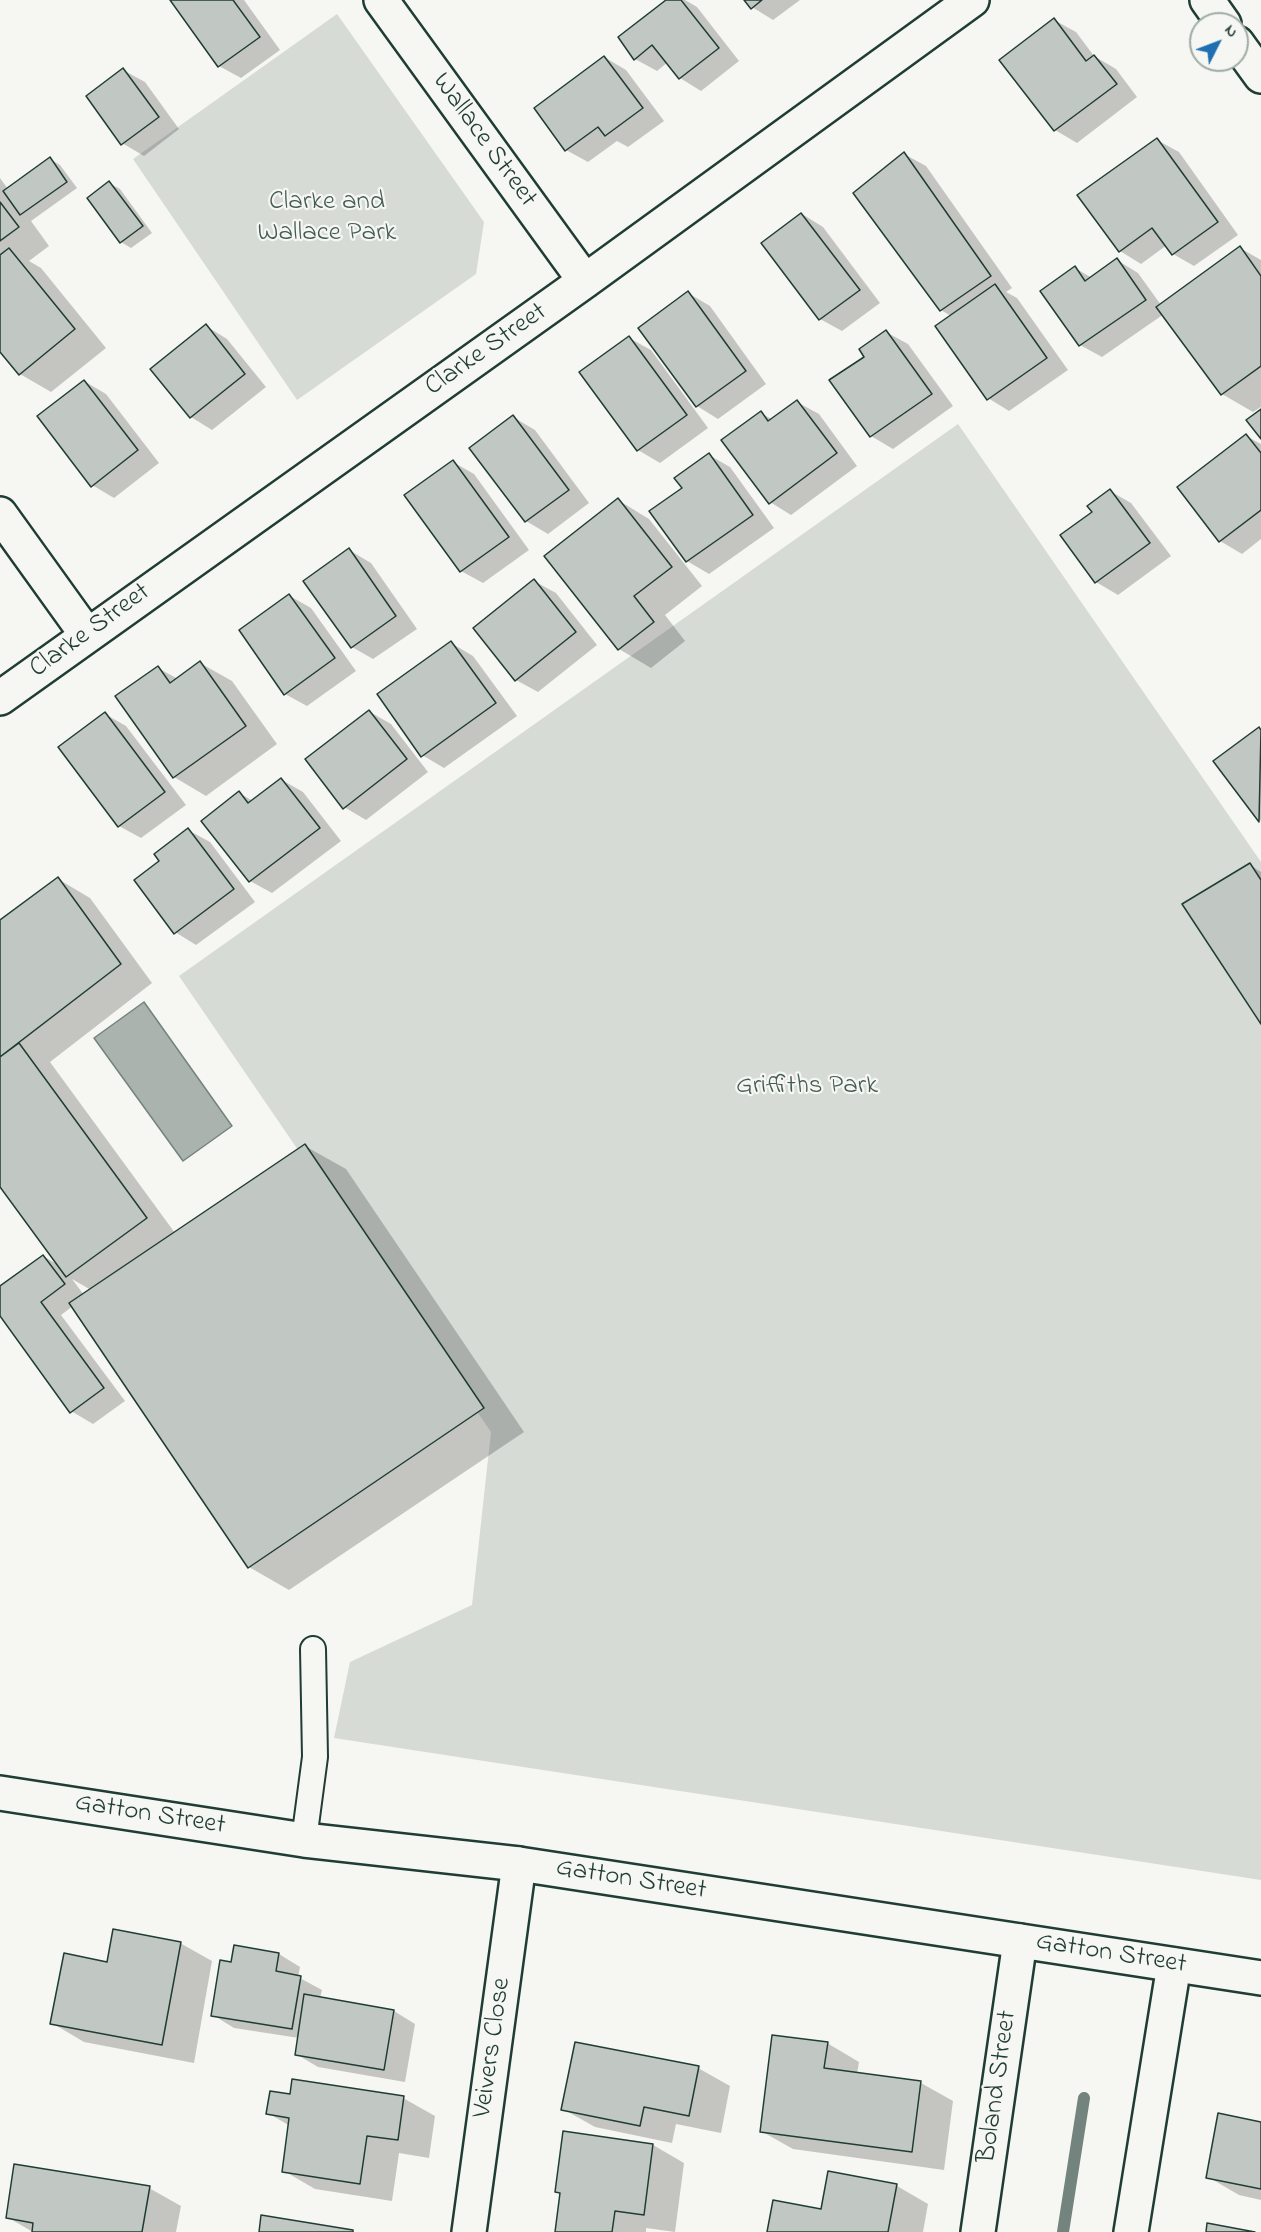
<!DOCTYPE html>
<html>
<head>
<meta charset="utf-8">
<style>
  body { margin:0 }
  #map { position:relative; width:1261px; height:2232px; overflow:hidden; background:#f6f6f2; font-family:"Indie Flower",sans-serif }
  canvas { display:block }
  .north { position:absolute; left:1189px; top:12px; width:60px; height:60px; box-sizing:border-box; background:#f6f6f2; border:2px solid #a0aca6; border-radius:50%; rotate:48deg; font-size:16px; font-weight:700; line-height:24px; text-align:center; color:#1f3d34 }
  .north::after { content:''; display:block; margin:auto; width:21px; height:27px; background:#1f6fb2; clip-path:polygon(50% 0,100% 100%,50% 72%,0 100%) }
</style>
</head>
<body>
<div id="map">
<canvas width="1261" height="2232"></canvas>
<div class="north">N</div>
</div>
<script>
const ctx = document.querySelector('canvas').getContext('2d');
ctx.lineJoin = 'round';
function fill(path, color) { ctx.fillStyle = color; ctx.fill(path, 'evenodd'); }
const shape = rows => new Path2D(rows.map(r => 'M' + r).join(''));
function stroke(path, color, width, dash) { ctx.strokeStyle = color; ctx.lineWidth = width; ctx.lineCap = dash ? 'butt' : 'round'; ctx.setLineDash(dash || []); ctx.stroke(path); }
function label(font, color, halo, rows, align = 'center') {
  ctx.font = font + ' "Indie Flower",sans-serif'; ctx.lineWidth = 4.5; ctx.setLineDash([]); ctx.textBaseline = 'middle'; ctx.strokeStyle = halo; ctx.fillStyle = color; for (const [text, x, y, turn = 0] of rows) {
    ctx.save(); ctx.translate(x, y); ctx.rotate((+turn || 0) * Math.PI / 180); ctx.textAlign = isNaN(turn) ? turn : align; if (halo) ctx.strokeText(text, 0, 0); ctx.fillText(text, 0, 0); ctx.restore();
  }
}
fill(shape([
  [337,14,484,222,476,274,297,400,133,159],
  [958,424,1261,862,1261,1880,334,1738,350,1662,472,1605,491,1432,179,976]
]), '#d6dbd6');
const water = shape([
  [144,1002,232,1126,183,1161,94,1038,144,1002]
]);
fill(water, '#aab3ae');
stroke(water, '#72847d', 1.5);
fill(shape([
  [172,0,244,0,280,50,241,78,219,66],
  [669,0,685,0,697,7,739,61,701,91,680,78,668,62,657,71,635,59],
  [746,0,800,0,773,20,752,7],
  [1054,20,1076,32,1094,56,1116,69,1137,97,1077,143,1055,130,1002,61],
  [604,57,626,70,664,121,628,147,617,141,588,162,566,150],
  [123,70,145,82,179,129,144,156,122,143],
  [1157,140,1179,152,1238,235,1194,266,1173,254,1167,245,1141,264,1120,251],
  [904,154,926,166,1012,288,1006,292,1017,298,1068,370,1009,411,988,398,951,316,941,310],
  [50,159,60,165,77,188,31,221,49,246,29,261,41,268,106,348,51,392,20,374,0,350,0,178,8,189],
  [109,183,120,189,152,233,131,248,121,242],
  [802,214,823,227,880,303,842,331,820,319],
  [1240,248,1261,260,1261,407,1253,412,1222,394,1164,314,1102,357,1080,345,1075,268,1092,278,1117,260,1138,273,1161,305],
  [688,293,710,306,766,384,718,419,697,406],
  [206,326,227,339,266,387,212,430,191,417],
  [886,332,908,344,953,406,893,449,871,436,866,357],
  [629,338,651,350,708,428,660,463,638,450,581,372],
  [84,381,106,394,159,463,114,498,92,485],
  [797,402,819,414,857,466,791,515,770,502,761,413,773,420],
  [513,417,535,430,589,503,548,534,526,521],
  [1246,436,1261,444,1261,539,1242,554,1220,541,1179,487],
  [709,455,730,467,774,528,709,574,687,561,684,488],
  [453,462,474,474,529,550,483,583,461,571],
  [1110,491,1131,503,1171,556,1118,595,1096,582],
  [618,500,649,519,702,586,665,615,685,641,651,668,619,649,546,557],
  [349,550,371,563,417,629,373,659,352,647],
  [534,581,556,593,597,645,538,692,516,680],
  [290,596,311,608,356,671,307,706,285,694],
  [451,643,473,656,517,716,444,768,422,755],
  [200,663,232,681,277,744,206,796,174,777,117,697,158,668,178,679],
  [370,712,391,724,428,772,366,820,344,807],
  [105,714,126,726,186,805,141,838,119,826],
  [1259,728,1261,730,1261,821,1215,761],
  [282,780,303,792,341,841,272,893,250,881,239,793,253,801],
  [188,830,210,842,255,902,196,945,175,932,162,861],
  [1250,865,1261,872,1261,1021],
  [58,879,90,898,152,983,50,1062,175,1233,305,1146,346,1169,524,1432,289,1590,249,1567,73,1306,61,1315,125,1401,93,1424,71,1411,0,1314,0,1288,43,1256,60,1266,0,1184,0,922],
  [72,1279,91,1290,84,1295],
  [180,1943,212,1961,194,2063,84,2042,52,2023],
  [279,1954,300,1967,298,1977,322,1990,320,1998,394,2011,415,2024,405,2082,318,2067,296,2054,299,2038,234,2028,213,2015],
  [827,2043,859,2062,857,2074,921,2083,953,2101,944,2170,793,2149,761,2131],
  [698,2068,730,2086,721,2133,676,2124,672,2143,595,2127,563,2109],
  [292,2096,403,2098,435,2116,429,2158,399,2153,392,2201,315,2189,284,2171,290,2126,268,2113],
  [1261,2123,1261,2200,1239,2195,1208,2177],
  [653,2145,684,2163,675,2232,646,2228,646,2232,557,2232,562,2195,556,2192],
  [897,2186,928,2204,923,2232,768,2232],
  [149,2188,181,2206,176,2232,33,2232,7,2217]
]), '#0003');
stroke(shape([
  [1063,2232,1084,2098]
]), '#72847d', 12);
const building = shape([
  [170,0,233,0,260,37,218,67,170,0],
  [666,0,681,0,719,48,679,79,652,45,634,60,618,37,666,0],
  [744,0,762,0,751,9,744,0],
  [1054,18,1086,61,1094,55,1117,84,1054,131,999,60,1054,18],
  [604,56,643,108,605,136,598,127,565,151,534,108,604,56],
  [123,68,159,117,121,145,86,96,123,68],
  [1157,138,1218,222,1172,255,1152,228,1119,252,1077,195,1157,138],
  [904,152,991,276,940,311,853,193,904,152],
  [50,157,67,182,20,215,3,191,50,157],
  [109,181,143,226,120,243,87,198,109,181],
  [0,202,19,227,0,241,0,202],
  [801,213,860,290,819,320,761,243,801,213],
  [1240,246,1261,276,1261,366,1221,395,1156,307,1240,246],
  [9,248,75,329,19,375,0,352,0,255,9,248],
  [1117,258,1146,300,1079,346,1040,291,1075,266,1085,281,1117,258],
  [995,284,1047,358,987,400,935,326,995,284],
  [688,291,746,371,696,407,638,328,688,291],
  [206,324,245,374,190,418,150,369,206,324],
  [886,330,932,394,870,437,829,380,864,357,859,349,886,330],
  [629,336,687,415,637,451,579,372,629,336],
  [84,380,138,450,91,487,37,416,84,380],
  [797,400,837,453,769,504,721,440,761,411,768,421,797,400],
  [1261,409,1261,439,1246,420,1261,409],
  [513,415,569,490,525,522,469,448,513,415],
  [1246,434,1261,453,1261,510,1219,542,1177,487,1246,434],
  [709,453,753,515,686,562,649,511,682,488,674,478,709,453],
  [453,460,509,537,460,572,404,495,453,460],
  [1110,489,1150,543,1095,583,1060,535,1092,512,1087,506,1110,489],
  [618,498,672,567,634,596,654,622,618,650,544,556,618,498],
  [349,548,396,616,351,648,303,581,349,548],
  [534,579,576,632,515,681,473,628,534,579],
  [289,594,335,658,284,695,239,630,289,594],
  [451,641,496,703,421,757,377,694,451,641],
  [200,661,246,726,173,778,115,696,158,666,170,683,200,661],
  [369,710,407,759,343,809,305,759,369,710],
  [105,712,165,792,118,827,58,747,105,712],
  [1259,727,1261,730,1259,822,1213,761,1259,727],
  [281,778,320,828,249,882,201,821,239,791,248,803,281,778],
  [188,828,234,889,174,934,134,880,159,861,154,854,188,828],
  [1250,863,1261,880,1261,1024,1182,904,1250,863],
  [58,877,121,964,0,1057,0,920,58,877],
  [19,1043,147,1218,66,1277,0,1187,0,1057,19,1043],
  [305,1144,484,1408,248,1568,69,1303,305,1144],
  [43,1255,65,1284,41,1302,104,1388,70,1413,0,1316,0,1286,43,1255],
  [113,1929,181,1942,162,2045,50,2024,64,1953,107,1962,113,1929],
  [234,1945,279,1953,276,1971,301,1976,292,2029,211,2016,220,1960,231,1962,234,1945],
  [304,1994,394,2010,384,2070,295,2055,304,1994],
  [772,2035,828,2042,824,2068,921,2081,912,2152,760,2132,772,2035],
  [575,2042,699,2066,689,2116,644,2107,640,2126,561,2110,575,2042],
  [292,2079,404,2096,398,2140,367,2136,360,2184,282,2172,289,2118,266,2114,270,2091,290,2094,292,2079],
  [1218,2113,1261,2122,1261,2189,1206,2178,1218,2113],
  [563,2131,653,2144,644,2215,615,2211,612,2232,555,2232,560,2193,555,2192,563,2131],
  [14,2164,150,2186,142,2232,32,2232,33,2223,6,2218,14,2164],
  [828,2171,897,2184,888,2232,767,2232,773,2200,821,2209,828,2171],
  [261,2215,353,2230,353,2232,259,2232,261,2215],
  [1207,2223,1255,2232,1206,2232,1207,2223]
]);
fill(building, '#c1c8c3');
stroke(building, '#1f3d34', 1.5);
const service = shape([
  [304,1840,315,1757,313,1649]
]);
const minor = shape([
  [381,0,585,281],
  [1207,0,1224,24],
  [1237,43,1261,76],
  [0,514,87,635],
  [0,698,585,281,972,0],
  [469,2232,519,1864],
  [978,2232,1020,1941],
  [1131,2232,1174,1965]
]);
const tertiary = shape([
  [0,1793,304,1840,519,1864,1261,1978]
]);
stroke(service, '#1f3d34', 28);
stroke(minor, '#1f3d34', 38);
stroke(tertiary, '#1f3d34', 38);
stroke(service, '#f6f6f2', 24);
stroke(minor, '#f6f6f2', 33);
stroke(tertiary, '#f6f6f2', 33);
label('27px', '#1f3d34', '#f6f6f2', [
  ["Wallace Street",483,141,54],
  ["Clarke Street",487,351,-35],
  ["Clarke Street",91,632,-36],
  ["Gatton Street",150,1816,9],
  ["Gatton Street",631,1881,9],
  ["Gatton Street",1111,1955,9],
  ["Veivers Close",494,2048,-82],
  ["Boland Street",999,2087,-82]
]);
label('27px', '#445d54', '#f6f6f2', [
  ["Clarke and",327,204],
  ["Wallace Park",327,235],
  ["Griffiths Park",807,1088]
]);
</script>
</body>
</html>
